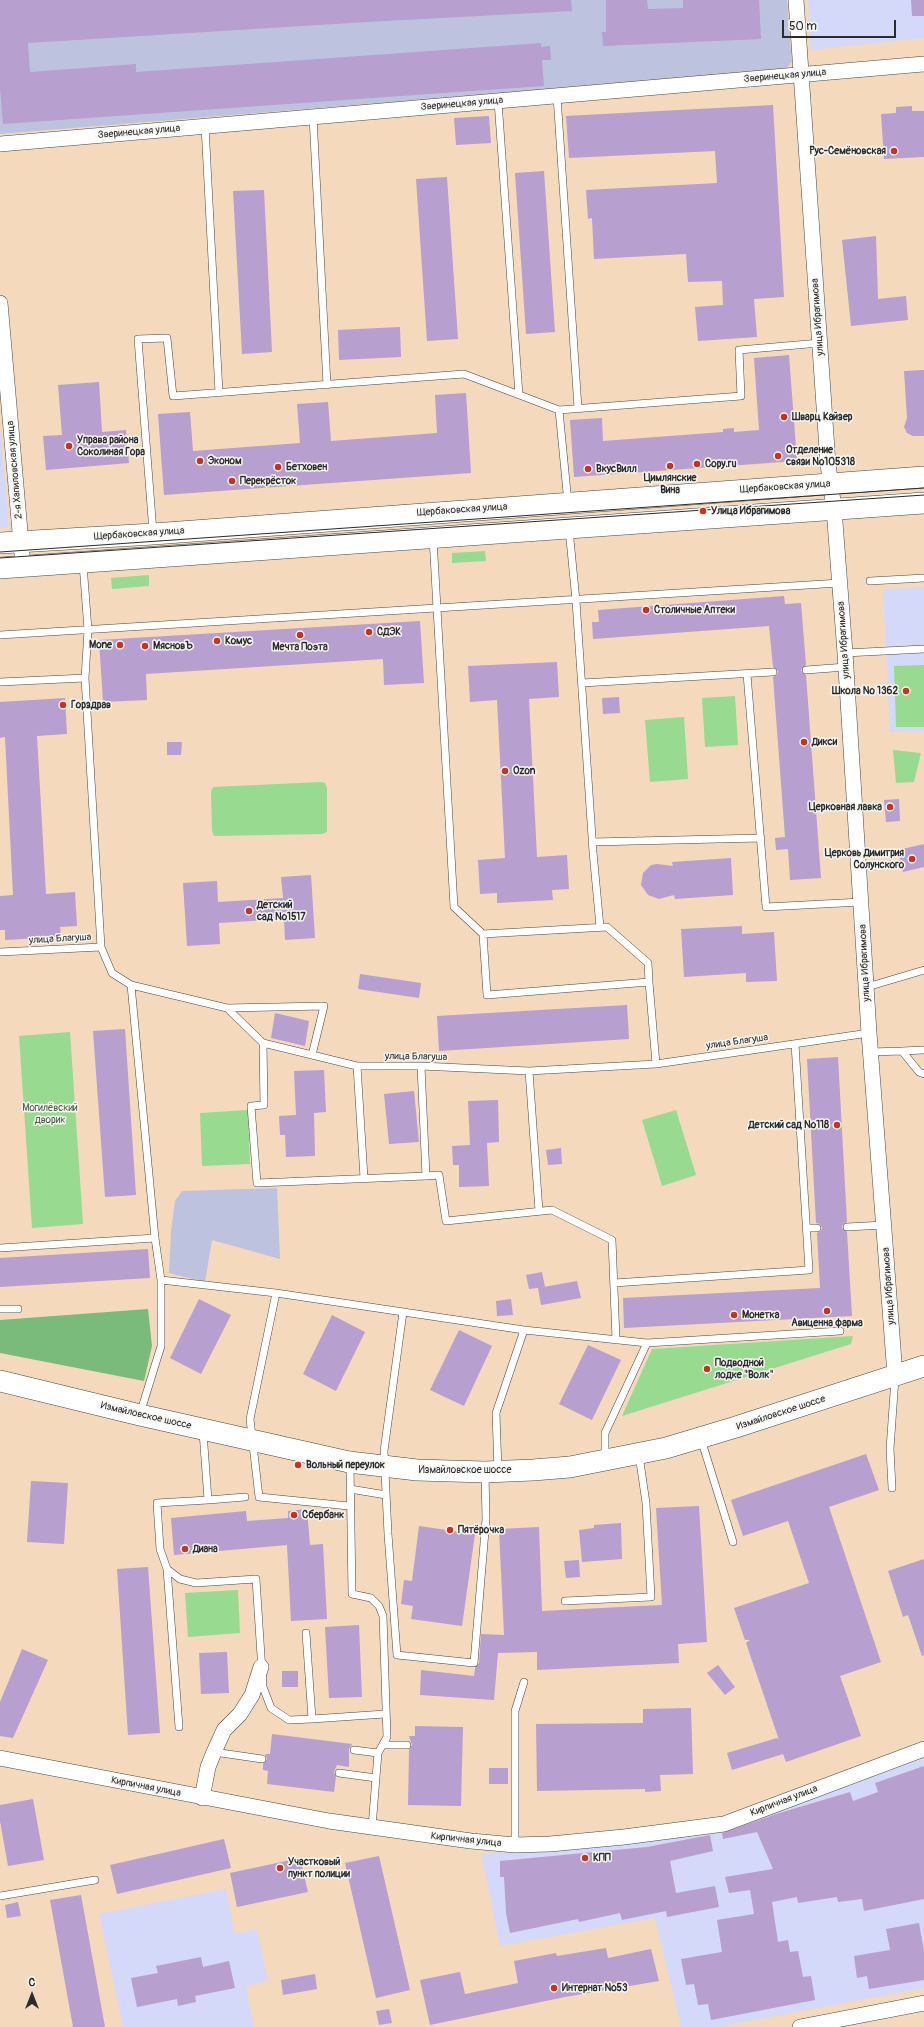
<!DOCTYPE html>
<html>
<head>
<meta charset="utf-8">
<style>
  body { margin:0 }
  #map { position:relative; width:924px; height:2027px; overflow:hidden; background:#f4d9bc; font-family:Pangolin,sans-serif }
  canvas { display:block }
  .north { position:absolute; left:12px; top:1975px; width:40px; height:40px; -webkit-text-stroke:3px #f6f6f2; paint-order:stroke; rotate:0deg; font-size:11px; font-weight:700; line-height:16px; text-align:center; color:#2b2b2b }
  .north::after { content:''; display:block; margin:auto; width:14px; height:18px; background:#2b2b2b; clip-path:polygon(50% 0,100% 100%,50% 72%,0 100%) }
  .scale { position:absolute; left:782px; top:20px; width:114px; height:18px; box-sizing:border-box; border:2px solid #2b2b2b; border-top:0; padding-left:5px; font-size:12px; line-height:14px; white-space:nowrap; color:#2b2b2b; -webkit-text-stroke:3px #f6f6f2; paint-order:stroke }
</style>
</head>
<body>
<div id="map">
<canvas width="924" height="2027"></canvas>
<div class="north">С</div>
<div class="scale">50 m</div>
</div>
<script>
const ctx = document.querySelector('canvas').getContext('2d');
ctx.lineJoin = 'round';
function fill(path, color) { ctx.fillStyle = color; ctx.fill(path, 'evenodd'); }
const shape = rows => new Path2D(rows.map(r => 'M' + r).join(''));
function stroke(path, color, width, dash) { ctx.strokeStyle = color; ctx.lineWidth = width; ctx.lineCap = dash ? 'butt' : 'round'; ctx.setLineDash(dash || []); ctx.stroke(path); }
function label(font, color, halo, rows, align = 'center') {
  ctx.font = font + ' Pangolin,sans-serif'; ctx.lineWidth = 3; ctx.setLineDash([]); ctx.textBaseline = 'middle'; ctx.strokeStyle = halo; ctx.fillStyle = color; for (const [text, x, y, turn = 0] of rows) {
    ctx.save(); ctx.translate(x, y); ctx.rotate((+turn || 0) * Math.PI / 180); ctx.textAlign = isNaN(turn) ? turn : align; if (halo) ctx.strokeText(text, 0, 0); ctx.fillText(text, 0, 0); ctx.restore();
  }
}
fill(shape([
  [808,0,924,0,924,38,811,50],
  [0,428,9,527,0,528],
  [924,587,924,731,890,732,883,589],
  [924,1755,924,1988,717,2027,681,2027,655,1918,500,1946,481,1853,561,1851,725,1825],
  [226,1889,235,1934,257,1929,268,1981,246,1986,254,2027,123,2027,99,1914]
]), '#d4d8f9');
fill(shape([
  [0,0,787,0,792,62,785,70,0,134],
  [277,1188,280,1259,212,1240,205,1282,169,1273,171,1231,175,1201,182,1191]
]), '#bdc3de');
fill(shape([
  [485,551,486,561,452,563,452,553],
  [149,575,149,586,112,589,111,578],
  [924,665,924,727,896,727,894,666],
  [735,696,738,745,705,747,702,698],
  [684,717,688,779,650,782,645,720],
  [893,750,921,753,914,782,896,783],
  [321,782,325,783,327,788,327,832,322,834,214,836,212,831,211,792,213,787],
  [70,1032,83,1224,32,1228,19,1036],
  [248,1110,250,1164,202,1166,200,1113],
  [676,1110,696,1175,662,1186,642,1120],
  [853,1336,851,1344,622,1416,652,1349],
  [238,1590,240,1633,188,1637,185,1593]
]), '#99da91');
fill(shape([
  [148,1309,152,1346,144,1381,0,1353,0,1320]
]), '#7aba7b');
fill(shape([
  [0,0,571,0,572,11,367,22,28,43,30,72,136,64,136,72,541,43,541,47,550,46,551,60,542,60,544,86,3,124,0,89],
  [606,0,647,0,648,9,683,8,683,0,759,0,761,39,603,46,602,32,606,32],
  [911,0,924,0,924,16,912,16],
  [773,105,784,297,754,299,757,337,698,341,695,307,723,305,722,281,688,282,686,254,594,259,592,218,588,219,586,190,717,183,715,151,569,158,566,116],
  [912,106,912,111,924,111,924,157,884,159,881,114,896,113,896,107],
  [489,116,491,143,456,145,454,118],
  [544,171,555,332,526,334,515,173],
  [447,177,458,339,427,341,416,179],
  [264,190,272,352,242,354,233,191],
  [876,236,878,299,906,296,908,320,851,326,842,240],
  [400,327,401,357,339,360,338,330],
  [789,355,797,461,574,477,570,420,602,418,603,441,723,432,723,429,734,428,734,432,759,430,754,358],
  [924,370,924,436,913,436,907,433,904,427,907,418,904,371],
  [99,382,102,432,126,430,129,463,46,470,43,436,62,435,58,385],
  [466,393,471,473,164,495,158,414,190,412,193,451,300,443,297,404,328,402,331,441,437,433,435,395],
  [784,596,785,604,801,603,806,665,802,668,801,671,806,675,821,878,790,880,788,849,776,850,775,838,785,837,773,677,777,675,778,671,773,667,769,626,593,639,592,622,599,622,598,610],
  [420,621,424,683,384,685,383,659,146,674,147,700,103,702,99,640],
  [557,662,559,697,529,699,537,857,567,855,569,889,552,890,553,900,497,903,497,893,480,894,478,860,505,858,497,700,470,702,468,666],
  [619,697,620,713,603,714,602,698],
  [65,698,67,734,37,736,46,894,75,892,77,926,60,927,61,937,5,940,5,930,0,930,0,896,13,895,5,737,0,738,0,702],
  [167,742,182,742,181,755,167,755],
  [899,799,900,821,886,822,884,800],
  [924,844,924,867,903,872,898,850],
  [731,858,733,895,675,899,674,895,659,899,648,895,641,885,643,873,651,865,657,864,673,866,672,862],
  [311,875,315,938,285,940,284,919,219,923,220,944,187,946,183,883,217,881,218,902,283,898,281,877],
  [742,926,742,934,774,932,777,981,746,982,746,973,684,977,681,929],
  [360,974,421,983,419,998,358,989],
  [627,1005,629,1039,439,1051,437,1016],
  [275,1013,309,1021,305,1046,271,1038],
  [125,1029,136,1195,105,1197,93,1031],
  [838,1057,847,1222,843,1224,842,1228,847,1232,852,1316,624,1328,623,1298,820,1288,817,1233,821,1231,822,1228,820,1224,816,1223,807,1059],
  [324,1070,326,1112,314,1113,315,1156,286,1157,285,1135,280,1135,279,1116,296,1115,294,1071],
  [414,1091,419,1142,389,1144,384,1094],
  [498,1100,499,1142,487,1143,489,1186,459,1187,459,1165,453,1165,452,1146,470,1145,468,1101],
  [561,1148,562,1164,548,1165,546,1150],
  [148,1249,150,1278,0,1287,0,1258],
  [542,1272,545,1287,529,1289,526,1275],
  [577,1281,581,1298,541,1305,538,1288],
  [199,1299,231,1315,201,1374,170,1358],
  [511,1299,513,1315,497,1316,496,1301],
  [332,1315,365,1332,336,1391,303,1374],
  [459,1330,492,1346,464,1406,430,1390],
  [588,1345,621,1360,592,1420,559,1404],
  [866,1454,879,1490,829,1507,881,1662,840,1676,861,1736,786,1762,783,1754,732,1770,727,1753,777,1738,779,1740,746,1643,750,1640,745,1640,734,1608,809,1583,788,1521,743,1536,731,1500],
  [31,1481,68,1483,64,1544,27,1542],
  [699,1506,707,1642,678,1644,679,1663,537,1670,537,1652,498,1653,494,1700,420,1695,421,1670,474,1676,475,1668,479,1663,481,1634,504,1635,499,1529,539,1527,542,1611,662,1605,656,1508],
  [307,1509,310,1545,323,1544,327,1619,291,1621,287,1545,174,1555,171,1518,246,1511,247,1521,288,1518,288,1511],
  [621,1523,622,1559,582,1562,579,1530,594,1528,594,1525],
  [419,1526,475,1534,462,1626,411,1619,413,1606,401,1604,404,1580,412,1581],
  [924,1559,924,1655,922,1656,908,1615,903,1617,888,1571],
  [579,1560,580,1577,566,1578,564,1561],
  [148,1567,160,1733,128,1735,117,1569],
  [359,1625,362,1697,329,1698,325,1627],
  [22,1649,48,1660,13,1738,0,1736,0,1702],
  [227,1652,229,1693,201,1694,199,1653],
  [718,1665,735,1687,725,1695,707,1673],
  [282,1671,298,1671,298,1687,282,1687],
  [691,1708,693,1774,660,1775,661,1791,645,1792,645,1789,537,1791,536,1724,643,1723,643,1709],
  [415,1726,463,1727,461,1806,408,1805,409,1750,412,1745,409,1736,415,1736],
  [272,1734,352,1744,349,1749,349,1767,337,1765,334,1772,336,1777,334,1792,267,1784,268,1771,263,1770,263,1764,267,1759,265,1754,270,1754],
  [924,1766,924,1899,864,1911,862,1899,838,1902,837,1897,798,1903,797,1897,772,1902,778,1942,788,1940,790,1952,798,1951,803,1977,811,1976,815,2000,711,2020,708,2004,698,2005,694,1984,686,1985,681,1959,722,1952,717,1920,754,1914,750,1890,729,1893,725,1877,773,1869,757,1832,723,1839,722,1833,776,1814,850,1792,853,1801,878,1792,875,1783],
  [489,1768,508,1768,508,1784,489,1784],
  [33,1799,44,1860,8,1866,0,1821,0,1805],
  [710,1835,713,1851,670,1861,676,1893,715,1886,719,1907,667,1917,666,1911,622,1920,620,1913,579,1922,578,1919,510,1933,506,1913,504,1877,500,1877,500,1861,647,1847],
  [224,1839,231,1868,117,1894,110,1865],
  [379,1856,410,1990,376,1998,345,1863],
  [300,1858,308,1892,237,1907,230,1873],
  [81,1895,105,2027,73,2027,50,1900],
  [18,1902,21,1916,7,1918,5,1905],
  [919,1923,924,1951,924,1980,869,1989,867,1976,857,1978,854,1956,890,1950,886,1929],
  [606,1948,608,1958,651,1949,659,1981,565,1997,430,2025,420,1980,460,1972,465,1994,518,1983,514,1961,556,1953,557,1956],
  [201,1957,203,1967,229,1961,235,1988,195,1996,196,2002,178,2006,177,1999,137,2007,131,1978,158,1973,156,1966],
  [315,1974,317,1989,283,1995,281,1980],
  [389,2009,392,2023,379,2025,376,2011]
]), '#b79fcf');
const service = shape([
  [557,96,578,408],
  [498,101,519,395],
  [313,117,327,385],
  [205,126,219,393],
  [568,503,559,410,741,396,739,350,820,343],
  [569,529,576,601,593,852,600,927],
  [153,532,138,339,167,338,173,396,464,374,559,410],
  [433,538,454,907,483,934,607,927,648,963,649,982],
  [83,564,88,630,85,678,101,947],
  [870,581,924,578],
  [0,635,840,583],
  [845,653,924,649],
  [806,670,846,667],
  [747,674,766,907,861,902],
  [0,682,85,678],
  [582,683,773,672],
  [592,842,761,838],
  [483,934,487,995,649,982,656,1064],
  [0,952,101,947,112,973,131,985,227,1008,263,1043,357,1066,421,1066,529,1071,656,1064,869,1033],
  [131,985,155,1238,161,1280,161,1346,140,1414],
  [867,987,924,970],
  [227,1008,324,1006,312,1055],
  [263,1043,264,1105,251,1106,257,1183,426,1176,421,1066],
  [902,1051,924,1050],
  [871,1052,902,1051,919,1072,924,1074],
  [357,1066,364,1178],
  [529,1071,539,1211],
  [426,1176,439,1175,446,1221,552,1210,612,1240,616,1339],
  [847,1227,884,1225],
  [807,1228,817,1228],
  [0,1248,155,1238],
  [161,1280,276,1293,524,1330,647,1343,840,1331],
  [614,1283,809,1270,795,1044],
  [276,1293,250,1419,259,1497,349,1506],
  [0,1309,18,1309],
  [403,1312,384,1451,388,1534,397,1655,474,1663,486,1519,485,1474],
  [203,1432,208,1500,245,1497],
  [701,1439,733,1542],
  [605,1459,605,1433,647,1343],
  [350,1464,352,1594,371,1598,379,1606,383,1616,387,1737,378,1753,372,1827],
  [498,1471,496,1413,524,1330],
  [892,1488,890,1449,895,1378],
  [350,1489,386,1495],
  [208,1500,157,1503,160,1549,167,1569,180,1579,196,1583,256,1579,263,1687,271,1708,289,1720,312,1719],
  [167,1569,179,1727],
  [565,1601,651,1597,646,1503,639,1455],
  [306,1633,312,1719,385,1714],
  [383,1745,407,1745],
  [354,1750,378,1753],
  [214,1752,262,1759],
  [339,1773,376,1778],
  [515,1845,515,1711,524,1682],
  [0,1896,95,1880]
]);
const minor = shape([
  [796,0,828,464,834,509,845,653,869,1033,895,1375],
  [0,144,924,64],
  [0,303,23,566],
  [0,1758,329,1821,471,1841,515,1845,550,1844,624,1837,724,1824,924,1749],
  [202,1798,208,1767,214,1752,224,1730,240,1714,252,1695,261,1667],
  [800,2027,924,2003]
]);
const secondary = shape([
  [0,543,153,534,924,477],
  [0,568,924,503],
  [0,1381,140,1415,349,1462,417,1470,485,1472,533,1470,570,1467,666,1448,736,1427,924,1366]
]);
stroke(service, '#494541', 8);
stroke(minor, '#494541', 16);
stroke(secondary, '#494541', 22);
stroke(service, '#fff', 7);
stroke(minor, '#fff', 15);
stroke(secondary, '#fff', 21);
stroke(shape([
  [0,552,924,488],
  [0,558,924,495]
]), '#2b2b2b', 1);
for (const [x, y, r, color] of [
  [894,151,4,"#c8321e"],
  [784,417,4,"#c8321e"],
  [69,446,4,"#c8321e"],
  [778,456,4,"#c8321e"],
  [200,461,4,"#c8321e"],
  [697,464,4,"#c8321e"],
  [670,466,4,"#c8321e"],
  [278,467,4,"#c8321e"],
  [588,469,4,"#c8321e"],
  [232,481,4,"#c8321e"],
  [703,511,4,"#c8321e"],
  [646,610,4,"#c8321e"],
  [369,632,4,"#c8321e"],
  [300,635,4,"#c8321e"],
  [217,641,4,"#c8321e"],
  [120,645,4,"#c8321e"],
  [145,646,4,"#c8321e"],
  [906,691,4,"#c8321e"],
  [63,705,4,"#c8321e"],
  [804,742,4,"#c8321e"],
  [505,771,4,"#c8321e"],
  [890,807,4,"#c8321e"],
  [912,859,4,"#c8321e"],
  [249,911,4,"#c8321e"],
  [837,1125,4,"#c8321e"],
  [827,1311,4,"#c8321e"],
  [734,1315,4,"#c8321e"],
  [707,1369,4,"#c8321e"],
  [298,1465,4,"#c8321e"],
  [294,1515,4,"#c8321e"],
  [450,1530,4,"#c8321e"],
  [185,1549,4,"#c8321e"],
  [585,1858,4,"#c8321e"],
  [280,1868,4,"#c8321e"],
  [554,1988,4,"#c8321e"]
]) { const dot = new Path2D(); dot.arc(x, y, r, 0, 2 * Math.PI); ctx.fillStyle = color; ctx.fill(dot); stroke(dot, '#f6f6f2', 1.5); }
label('10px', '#2b2b2b', '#f6f6f2', [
  ["Зверинецкая улица",785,76,-5],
  ["Зверинецкая улица",462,104,-5],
  ["Зверинецкая улица",139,132,-5],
  ["улица Ибрагимова",818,317,-94],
  ["2-я Хапиловская улица",15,470,-95],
  ["Щербаковская улица",785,487,-4],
  ["Щербаковская улица",462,510,-4],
  ["Щербаковская улица",139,534,-4],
  ["улица Ибрагимова",844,640,-94],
  ["улица Благуша",60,939,-3],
  ["улица Ибрагимова",865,963,-93],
  ["улица Благуша",737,1042,-8],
  ["улица Благуша",416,1057,1],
  ["улица Ибрагимова",889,1286,-94],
  ["Измайловское шоссе",781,1413,-18],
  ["Измайловское шоссе",146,1416,13],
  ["Измайловское шоссе",465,1470],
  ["Кирпичная улица",146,1787,11],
  ["Кирпичная улица",784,1801,-21],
  ["Кирпичная улица",466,1840,6]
]);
label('bold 10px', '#2b2b2b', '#f6f6f2', [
  ["Рус-Семёновская",886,151,"right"],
  ["Шварц Кайзер",792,417],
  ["Управа района",77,440],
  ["Соколиная Гора",77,452],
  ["Отделение",786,450],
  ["связи №105318",786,462],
  ["Эконом",208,461],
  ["Copy.ru",705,464],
  ["Бетховен",286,467],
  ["ВкусВилл",596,469],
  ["Цимлянские",670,478,"center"],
  ["Вина",670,490,"center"],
  ["Перекрёсток",240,481],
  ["Улица Ибрагимова",711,511],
  ["Столичные Аптеки",654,610],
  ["СДЭК",377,632],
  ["Комус",225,641],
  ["Mone",112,645,"right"],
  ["МясновЪ",153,646],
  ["Мечта Поэта",300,647,"center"],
  ["Школа № 1362",898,691,"right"],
  ["Горздрав",71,705],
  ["Дикси",812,742],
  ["Ozon",513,771],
  ["Церковная лавка",882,807,"right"],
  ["Церковь Димитрия",904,853,"right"],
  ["Солунского",904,865,"right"],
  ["Детский",257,905],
  ["сад №1517",257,917],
  ["Детский сад №118",829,1125,"right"],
  ["Монетка",742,1315],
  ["Авиценна фарма",827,1323,"center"],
  ["Подводной",715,1363],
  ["лодке \"Волк\"",715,1375],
  ["Вольный переулок",306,1465],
  ["Сбербанк",302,1515],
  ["Пятёрочка",458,1530],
  ["Диана",193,1549],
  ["КПП",593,1858],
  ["Участковый",288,1862],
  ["пункт полиции",288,1874],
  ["Интернат №53",562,1988]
], 'left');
label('10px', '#465744', '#f6f6f2', [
  ["Могилёвский",50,1108],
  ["дворик",50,1120]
]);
</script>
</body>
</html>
